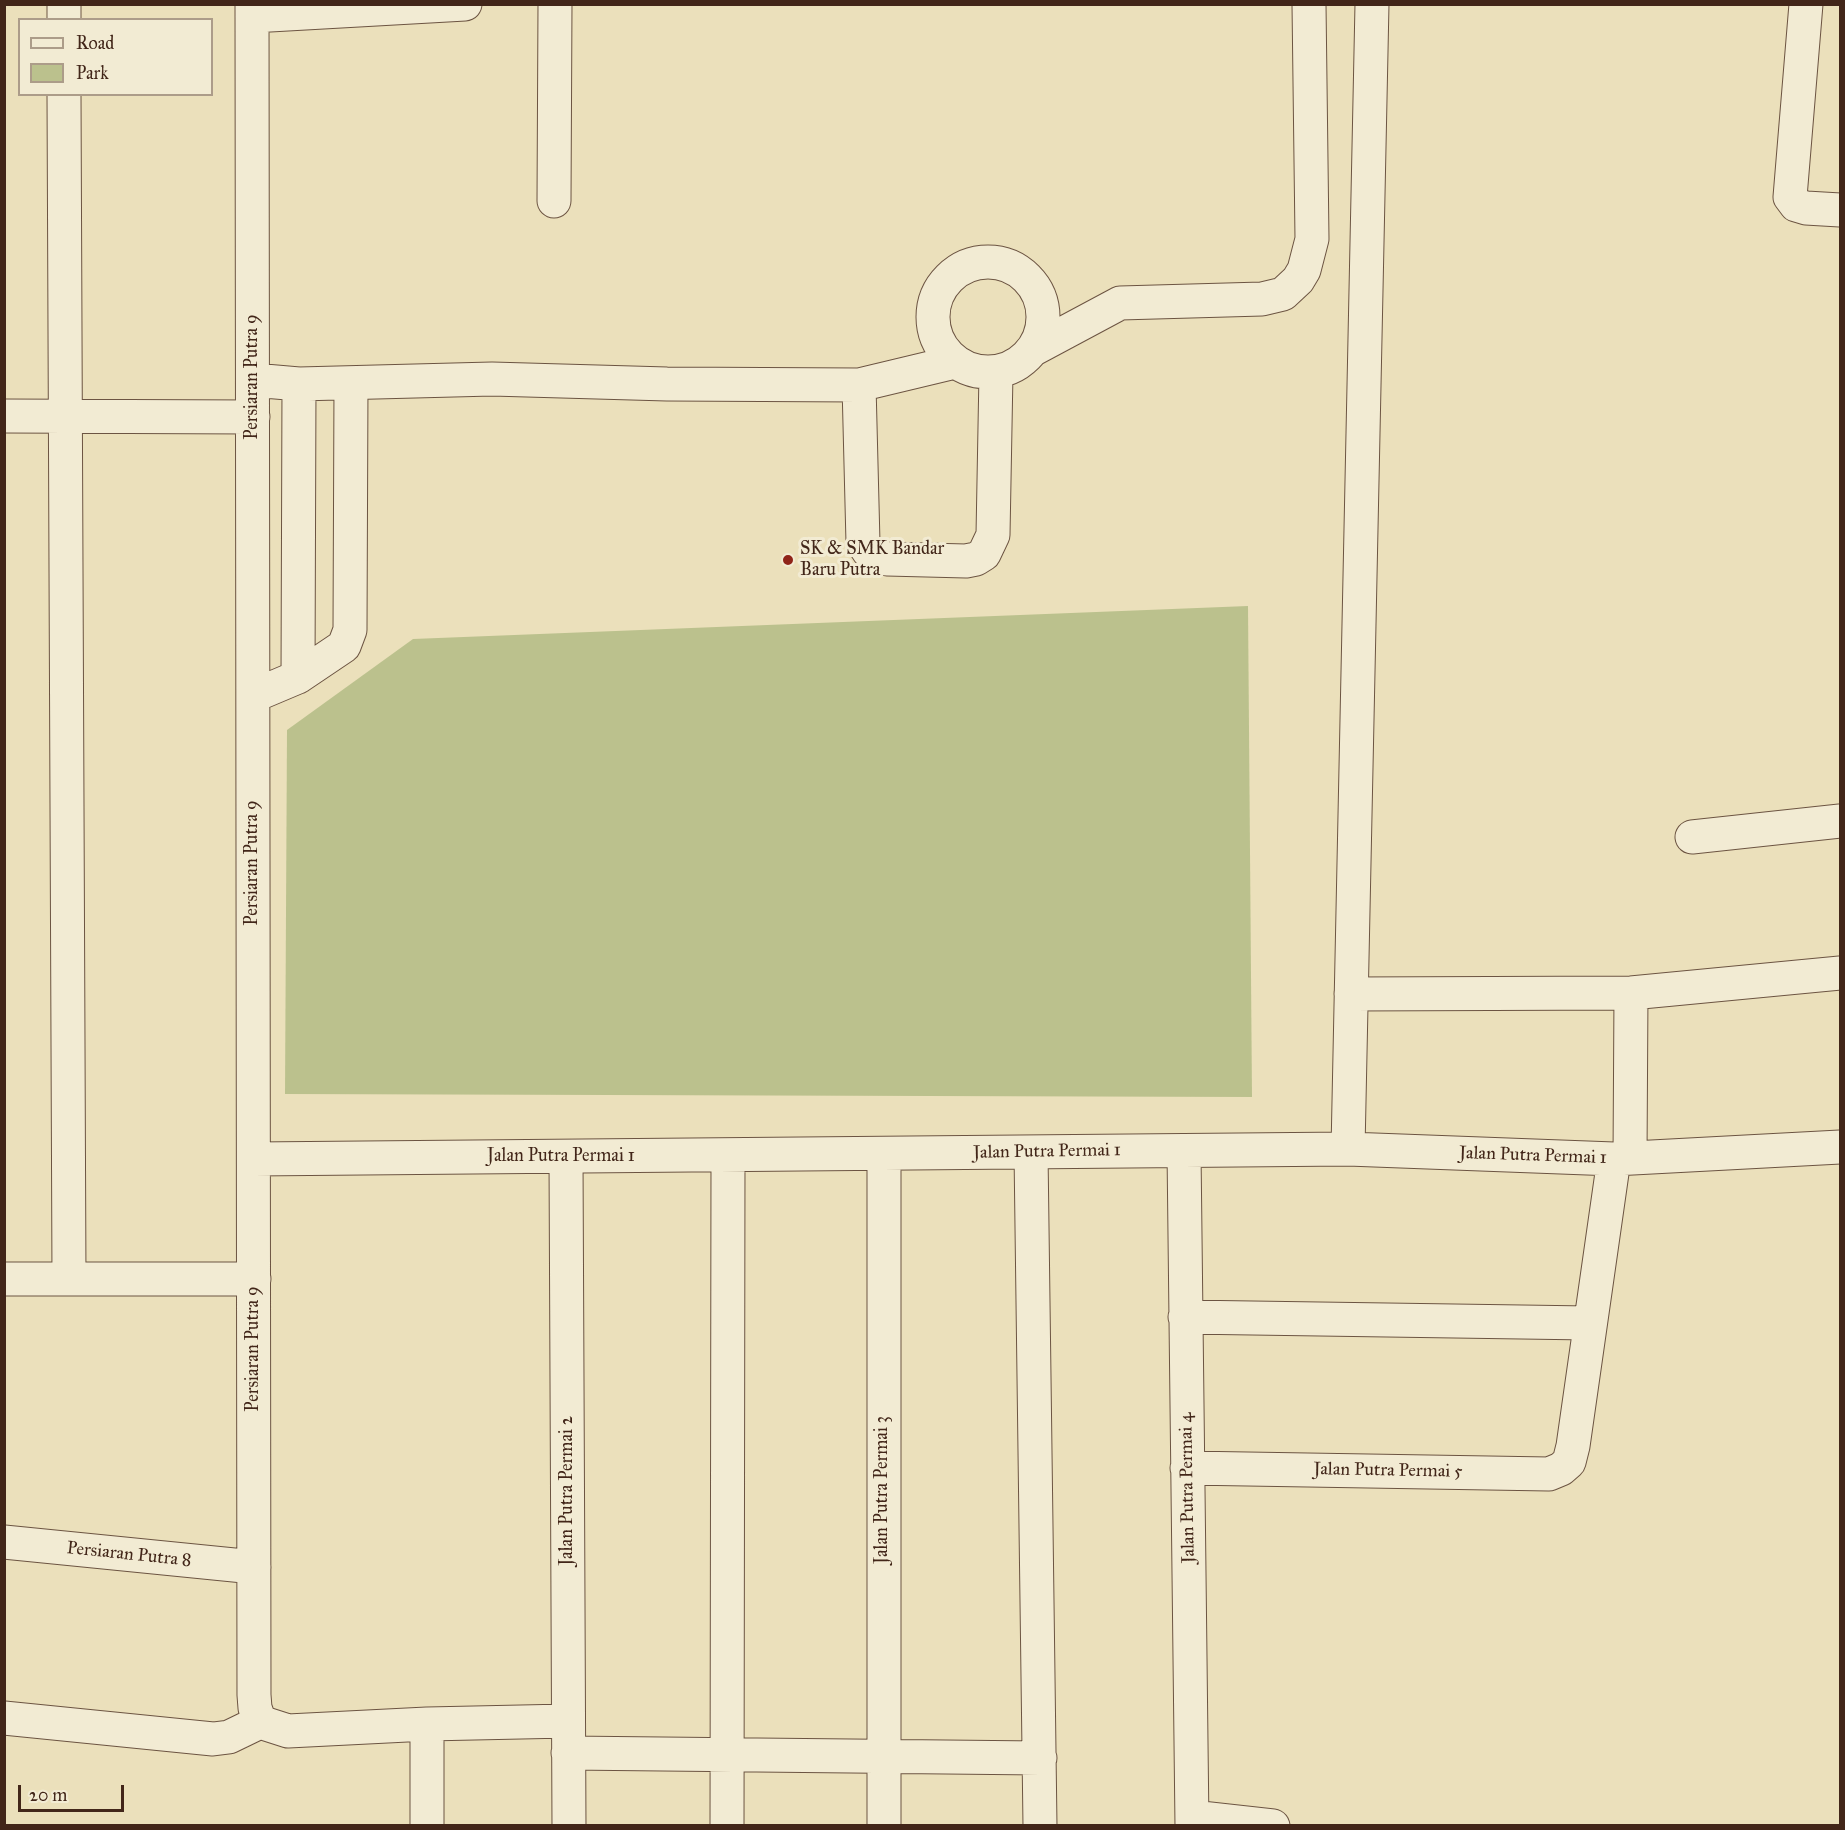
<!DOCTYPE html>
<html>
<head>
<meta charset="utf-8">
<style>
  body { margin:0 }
  #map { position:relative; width:1845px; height:1830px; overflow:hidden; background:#ebe0bb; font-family:"IM FELL Great Primer",serif }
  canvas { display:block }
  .frame { position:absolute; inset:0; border:6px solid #422619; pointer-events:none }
  .legend { position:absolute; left:18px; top:18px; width:195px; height:78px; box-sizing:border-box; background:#f2ebd3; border:2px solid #ac9c89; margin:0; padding:8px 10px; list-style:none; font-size:18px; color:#422619 }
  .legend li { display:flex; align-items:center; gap:12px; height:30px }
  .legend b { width:30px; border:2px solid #ac9c89 }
  .scale { position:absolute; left:18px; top:1785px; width:106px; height:27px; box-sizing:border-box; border:3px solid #422619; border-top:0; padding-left:8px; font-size:18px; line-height:21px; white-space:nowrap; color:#422619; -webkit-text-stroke:4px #f2ebd3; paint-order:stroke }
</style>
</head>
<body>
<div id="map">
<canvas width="1845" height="1830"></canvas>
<div class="frame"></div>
<ul class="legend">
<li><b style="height:8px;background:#f2ebd3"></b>Road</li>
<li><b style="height:16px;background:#bbc18d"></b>Park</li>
</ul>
<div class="scale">20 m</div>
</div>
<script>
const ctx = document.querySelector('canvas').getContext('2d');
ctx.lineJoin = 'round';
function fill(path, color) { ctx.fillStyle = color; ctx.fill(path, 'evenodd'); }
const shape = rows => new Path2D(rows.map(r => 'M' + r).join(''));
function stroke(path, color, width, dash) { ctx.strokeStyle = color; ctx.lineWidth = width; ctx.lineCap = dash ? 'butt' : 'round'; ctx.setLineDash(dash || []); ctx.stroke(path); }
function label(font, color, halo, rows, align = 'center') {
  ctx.font = font + ' "IM FELL Great Primer",serif'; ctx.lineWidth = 6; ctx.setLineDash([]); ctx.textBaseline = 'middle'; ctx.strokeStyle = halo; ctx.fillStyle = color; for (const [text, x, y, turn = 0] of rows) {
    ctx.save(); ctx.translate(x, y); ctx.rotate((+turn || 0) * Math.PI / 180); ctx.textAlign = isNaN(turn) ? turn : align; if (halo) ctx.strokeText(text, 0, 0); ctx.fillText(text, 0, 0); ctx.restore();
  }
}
fill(shape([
  [1248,606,1252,1097,285,1094,287,730,413,639]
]), '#bbc18d');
const minor = shape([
  [64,4,64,20],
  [252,4,254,1695,255,1708,260,1722],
  [1806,4,1790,197,1796,205,1806,208,1840,210],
  [252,16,465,4],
  [64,94,69,1279],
  [554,201,555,4],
  '933 317a55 55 0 1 1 110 0a55 55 0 1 1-110 0Z',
  [1034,349,1120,303,1262,299,1283,294,1298,280,1304,270,1312,239,1309,4],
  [253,380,299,384,492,379,667,384,859,385,955,362],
  [859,385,863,543,869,552,887,559,966,561,976,559,984,554,993,535,996,373],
  [4,416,253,417],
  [298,677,344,646,350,630,351,384],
  [253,696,298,677,299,384],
  [1692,837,1840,821],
  [1351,994,1631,993,1840,973],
  [1348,1149,1372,4],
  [1184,1151,1192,1826],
  [1031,1152,1040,1826],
  [884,1154,884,1826],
  [566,1157,569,1826],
  [1630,1158,1631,993],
  [254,1159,1348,1149,1614,1159,1840,1147],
  [4,1279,254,1279],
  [1185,1317,1589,1323],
  [1187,1468,1549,1474,1561,1469,1569,1462,1573,1446,1614,1159],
  [4,1542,254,1567],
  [4,1718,213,1739,229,1737,260,1722,288,1731,427,1724,568,1721],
  [568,1753,1040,1758],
  [1192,1817,1273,1826],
  [427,1826,427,1724],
  [727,1826,728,1156]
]);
stroke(minor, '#6c5442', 35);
stroke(minor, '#f2ebd3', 33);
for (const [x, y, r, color] of [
  [788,560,6,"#8f2418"]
]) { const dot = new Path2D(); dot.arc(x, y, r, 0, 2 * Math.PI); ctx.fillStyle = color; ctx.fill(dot); stroke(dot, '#f2ebd3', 2); }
label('18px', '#422619', '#f2ebd3', [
  ["Persiaran Putra 9",253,377,-90],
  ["Persiaran Putra 9",253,863,-90],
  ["Jalan Putra Permai 1",1047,1152,-1],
  ["Jalan Putra Permai 1",1533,1156,2],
  ["Jalan Putra Permai 1",561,1157],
  ["Persiaran Putra 9",254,1349,-90],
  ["Jalan Putra Permai 5",1388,1471,1],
  ["Jalan Putra Permai 4",1188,1488,-91],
  ["Jalan Putra Permai 3",883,1490,-90],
  ["Jalan Putra Permai 2",568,1491,-90],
  ["Persiaran Putra 8",129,1555,6]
]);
label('18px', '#422619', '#f2ebd3', [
  ["SK & SMK Bandar",800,550],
  ["Baru Putra",800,571]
], 'left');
</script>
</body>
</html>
